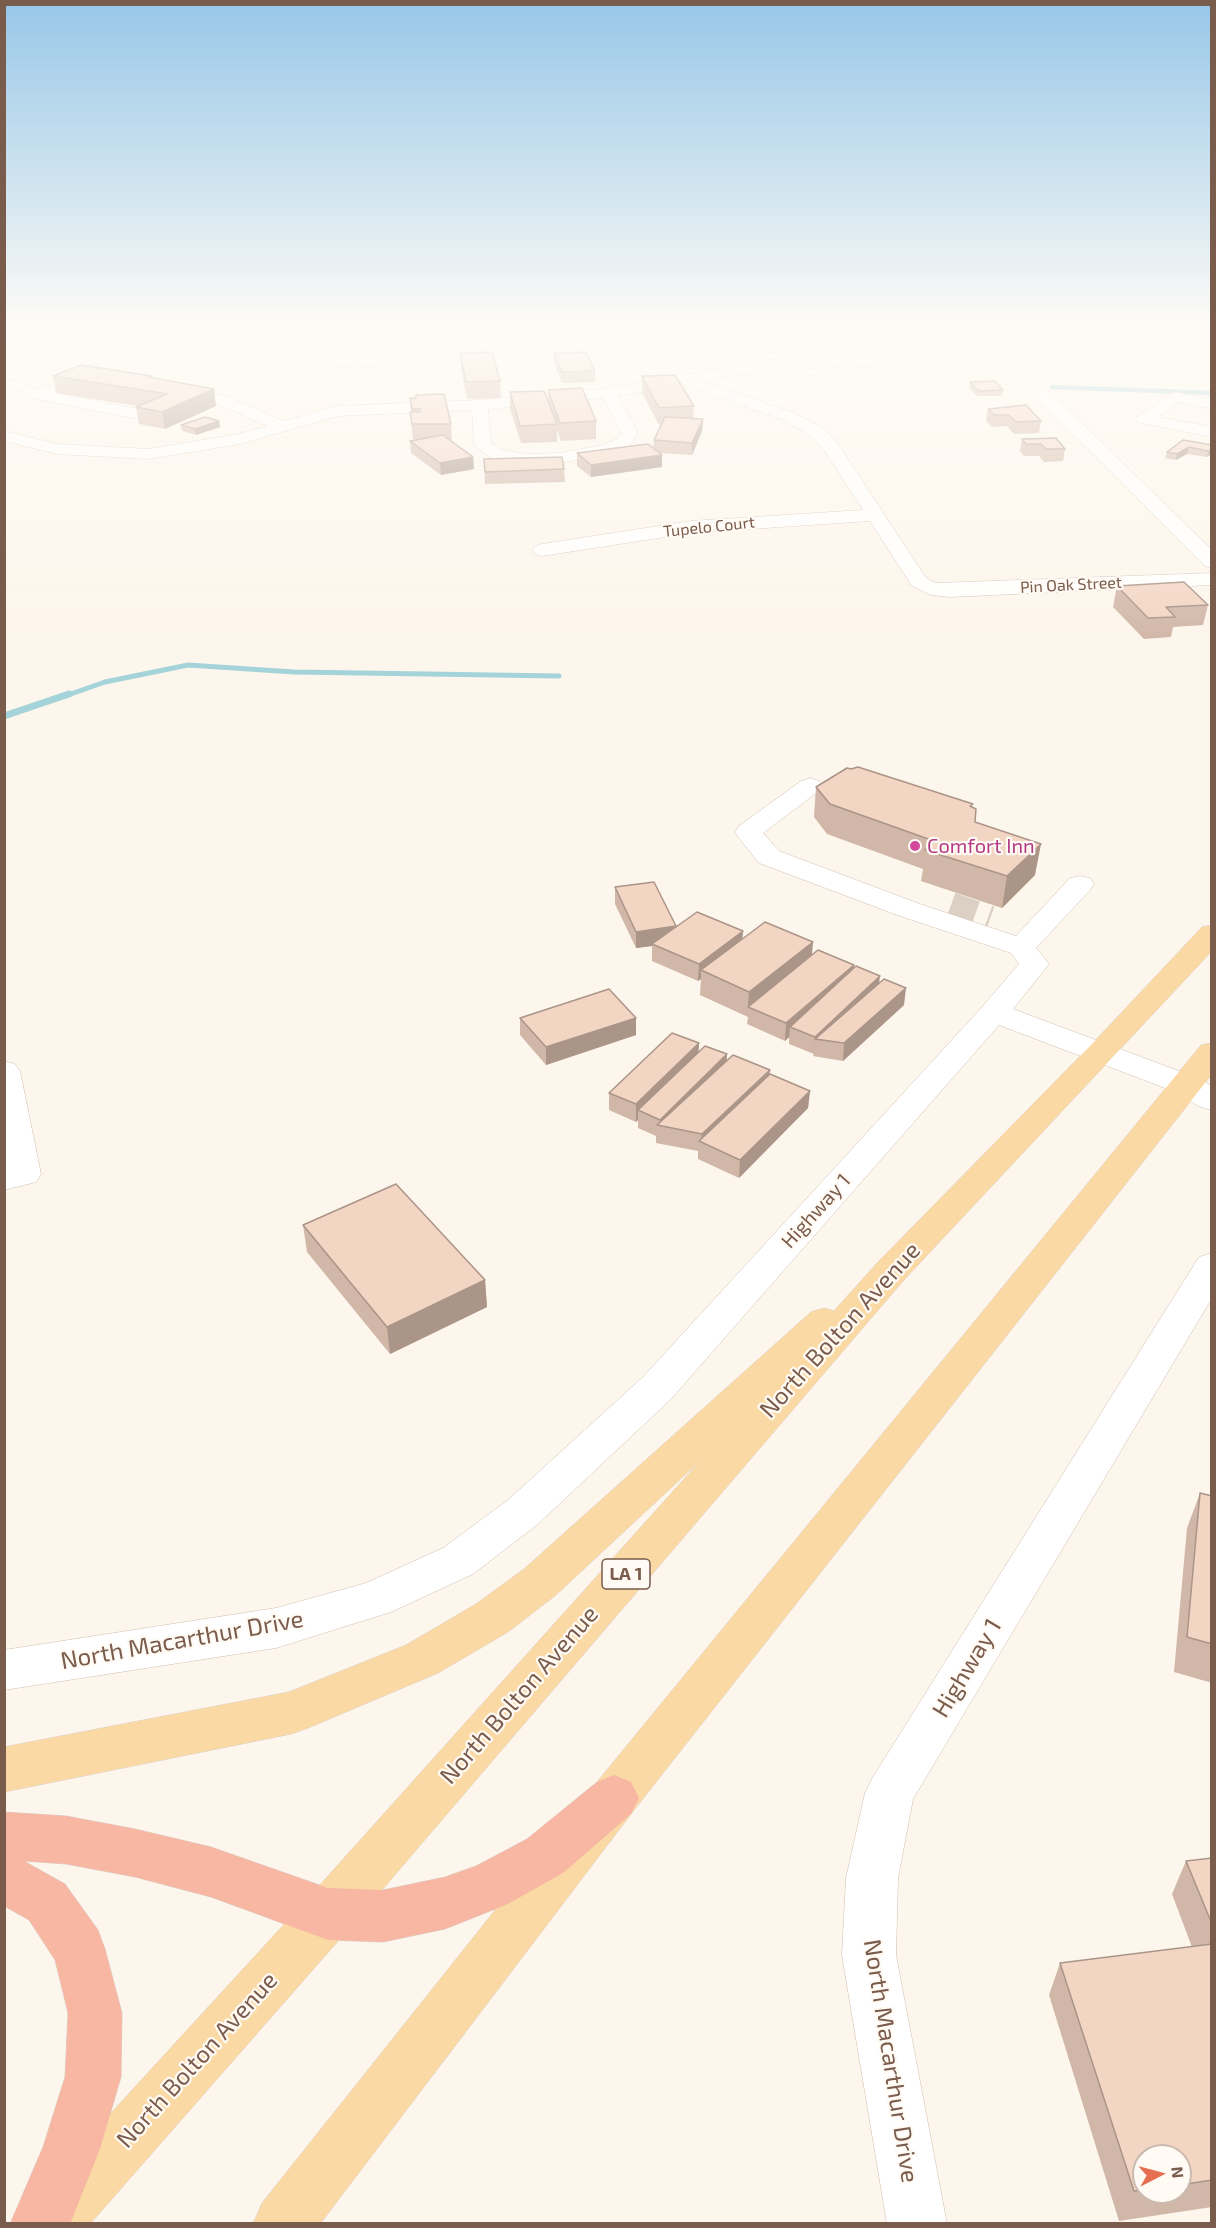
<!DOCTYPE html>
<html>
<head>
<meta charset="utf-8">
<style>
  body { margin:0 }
  #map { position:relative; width:1216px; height:2228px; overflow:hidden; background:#fdf6ec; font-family:"Exo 2",sans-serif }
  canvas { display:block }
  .frame { position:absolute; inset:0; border:6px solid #7a5c4d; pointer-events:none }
  .north { position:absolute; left:1132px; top:2144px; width:60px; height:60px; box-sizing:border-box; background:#fffaf3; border:2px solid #cabbb1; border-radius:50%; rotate:84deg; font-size:16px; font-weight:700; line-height:24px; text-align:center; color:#7a5c4d }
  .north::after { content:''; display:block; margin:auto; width:21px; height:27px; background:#e76f51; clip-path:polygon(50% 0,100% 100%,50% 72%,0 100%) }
</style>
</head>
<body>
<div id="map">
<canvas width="1216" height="2228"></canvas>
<div class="frame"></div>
<div class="north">N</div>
</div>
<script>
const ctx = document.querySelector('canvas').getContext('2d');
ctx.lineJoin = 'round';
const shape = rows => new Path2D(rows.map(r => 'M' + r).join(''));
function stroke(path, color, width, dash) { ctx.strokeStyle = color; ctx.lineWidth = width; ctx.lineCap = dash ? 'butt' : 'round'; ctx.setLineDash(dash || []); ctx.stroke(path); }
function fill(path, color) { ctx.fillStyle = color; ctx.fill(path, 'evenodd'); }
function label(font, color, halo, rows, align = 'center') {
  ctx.font = font + ' "Exo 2",sans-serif'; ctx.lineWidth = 4.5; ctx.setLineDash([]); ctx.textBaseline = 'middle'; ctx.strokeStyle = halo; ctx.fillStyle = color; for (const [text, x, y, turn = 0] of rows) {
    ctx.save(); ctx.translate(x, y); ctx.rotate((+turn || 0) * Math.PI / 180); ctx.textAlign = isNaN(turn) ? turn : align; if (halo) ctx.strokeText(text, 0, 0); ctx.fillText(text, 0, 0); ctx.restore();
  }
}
stroke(shape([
  [1052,387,1212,393]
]), '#a5d3da', 4.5);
stroke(shape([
  [65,696,105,682,188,665,294,672,559,676]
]), '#a5d3da', 5);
stroke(shape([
  [4,716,69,694]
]), '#a5d3da', 7);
stroke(shape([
  [951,905,990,919]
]), '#dcd0c4', 26, [26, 13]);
const minor = shape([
  [139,330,158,330,209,349,242,354,362,357,407,355,354,333,352,330,371,330,427,353,572,344,619,336,607,330,628,330,638,333,691,330,684,334,648,340,686,375,768,360,992,352,971,330,986,330,1212,550,1212,568,1205,566,1000,361,768,370,703,381,796,414,823,428,836,441,926,578,936,583,1212,573,1212,585,950,597,931,595,912,586,870,521,691,533,542,556,535,554,532,550,535,546,542,544,691,521,863,510,823,448,811,436,784,420,683,385,618,396,638,433,629,447,603,456,559,463,526,464,491,458,474,445,472,410,338,416,240,444,148,459,57,454,4,441,4,431,57,444,148,449,238,434,267,426,216,403,165,395,163,392,165,389,171,387,226,396,284,421,337,406,480,400,608,388,671,377,633,342,572,352,362,367,242,362,206,357,139,330],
  [603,398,622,433,617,439,599,446,559,453,526,454,502,450,491,443,488,409,603,398],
  [85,374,104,378,107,381,99,386,86,384,56,393,149,411,157,416,149,421,36,399,5,384,13,379,37,389,85,374],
  [1175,392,1212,399,1212,409,1178,402,1158,417,1212,427,1212,437,1138,422,1136,419,1138,416,1175,392],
  [810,778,819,781,823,786,819,791,763,833,779,851,920,904,1016,936,1070,878,1080,876,1090,878,1094,884,1090,890,1036,948,1049,964,1013,1009,1195,1077,1212,1086,1212,1110,1200,1107,1173,1091,999,1025,671,1399,538,1524,473,1574,391,1612,276,1648,4,1690,4,1650,276,1608,366,1583,443,1548,508,1500,643,1377,983,1006,1019,964,1011,953,900,916,759,863,739,838,735,832,739,826,801,781,810,778],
  [4,1061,15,1064,20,1071,41,1174,36,1182,4,1190,4,1061],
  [1212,1253,1212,1298,913,1799,898,1878,896,1955,947,2224,887,2224,842,1955,846,1878,865,1793,873,1777,1199,1257,1212,1253]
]);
const major = shape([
  [1212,925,1212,951,903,1281,346,1932,90,2224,28,2224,25,2218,34,2197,310,1896,701,1460,556,1595,508,1632,438,1673,308,1728,291,1734,4,1792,4,1747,289,1692,406,1645,476,1604,524,1569,811,1312,824,1308,834,1311,877,1263,1091,1045,1202,927,1212,925],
  [1212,1043,1212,1074,631,1814,320,2224,253,2224,262,2203,597,1782,1201,1045,1212,1043]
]);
const highway = shape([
  [614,1775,631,1782,639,1798,631,1814,563,1873,508,1904,445,1929,383,1942,328,1940,211,1897,135,1877,66,1864,24,1861,65,1884,98,1930,105,1949,122,2013,121,2077,100,2149,70,2224,10,2224,43,2147,65,2077,68,2013,55,1960,29,1920,4,1906,4,1812,66,1816,135,1829,211,1847,328,1888,383,1890,445,1877,476,1866,527,1839,597,1782,614,1775]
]);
stroke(minor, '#d1beb0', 1);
stroke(major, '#dad1cd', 1);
stroke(highway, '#dad1cd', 1);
fill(minor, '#fff');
fill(major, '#fbd9a5');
fill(highway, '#f7b7a3');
fill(shape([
  [460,353,500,381,501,398,467,399,461,369],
  [554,353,595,371,595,382,562,383,554,364],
  [53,376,152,376,153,378,216,406,165,429,139,424,136,407,138,406,56,393],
  [642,376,694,406,693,419,703,419,702,431,692,455,659,453,662,467,591,477,577,466,577,453,653,448,654,440,662,425,659,425,642,393],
  [970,382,1003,390,1002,396,977,396,969,388],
  [548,390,596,421,596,439,561,441,557,430,557,442,521,443,510,409,510,392,548,401],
  [410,398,451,424,452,442,473,457,474,469,441,475,411,453,410,441,413,440,410,412,411,412],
  [988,409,1041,421,1039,433,1014,434,1007,426,992,427,986,421],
  [219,421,220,427,196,435,182,431,181,425],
  [1022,439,1065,449,1063,461,1044,462,1039,456,1024,456,1020,451],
  [1183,440,1212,445,1212,454,1207,457,1187,454,1176,460,1165,458,1167,452],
  [484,459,564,469,565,482,485,484],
  [1117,586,1208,605,1203,625,1173,627,1171,637,1144,639,1113,607],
  [816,787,973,808,975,822,1035,875,1002,908,921,881,923,869,827,834,814,817],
  [615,887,676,926,742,939,854,965,854,968,879,983,904,1005,843,1061,813,1056,814,1054,789,1044,789,1037,785,1041,747,1024,748,1017,700,995,701,979,698,981,652,961,652,946,636,948,615,904],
  [520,1018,636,1018,636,1035,546,1065,520,1035],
  [699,1043,698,1052,727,1054,726,1061,770,1070,769,1075,810,1091,808,1108,739,1178,698,1159,698,1151,656,1143,656,1136,638,1128,638,1120,636,1122,609,1110,609,1093],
  [303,1225,485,1280,487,1307,390,1354,307,1252],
  [1200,1493,1212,1496,1212,1683,1174,1672,1187,1528],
  [1212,1858,1212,2207,1119,2221,1049,1995,1060,1963,1192,1947,1172,1894,1186,1861],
  [1144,2156,1180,2156,1180,2192,1144,2192]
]), '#d1b7a8');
fill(shape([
  [214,389,216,406,165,429,162,412],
  [703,419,702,431,692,455,692,443],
  [219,421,220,427,196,435,195,429],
  [1189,447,1187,454,1176,460,1177,454],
  [1212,449,1212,454,1207,457,1208,451],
  [662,455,662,467,591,477,591,465],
  [473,457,474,469,441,475,440,463],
  [1041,844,1035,875,1002,908,1007,876],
  [676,926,652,944,652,946,636,948,636,932],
  [743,931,742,948,701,970,701,979,698,981,699,964],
  [813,942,811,967,748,1007,747,1017,749,992],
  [854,965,852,981,790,1027,789,1037,785,1041,786,1023],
  [880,976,878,993,815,1039,813,1054,815,1037],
  [906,988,904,1005,843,1061,844,1043],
  [636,1018,636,1035,546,1065,546,1047],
  [699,1043,698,1061,638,1110,638,1120,636,1122,636,1104],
  [727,1054,726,1072,660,1125,660,1120],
  [770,1070,768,1088,701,1142,702,1134],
  [810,1091,808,1108,739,1178,740,1160],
  [485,1280,487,1307,390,1354,387,1327]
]), '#aa9588');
const building = shape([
  [492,352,500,381,466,382,460,353,492,352],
  [586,352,595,371,562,372,554,353,586,352],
  [81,365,152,376,148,377,214,389,162,412,136,407,167,394,53,376,81,365],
  [675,375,694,406,659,408,642,376,675,375],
  [995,381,1003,390,978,391,970,382,995,381],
  [582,388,596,421,560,423,548,390,582,388],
  [544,391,557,424,520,426,510,392,544,391],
  [444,394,451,424,412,424,410,412,420,412,420,409,412,409,410,398,416,398,416,395,444,394],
  [1026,405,1041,421,1016,422,1009,415,994,415,988,409,1026,405],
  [205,417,219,421,195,429,181,425,205,417],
  [665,417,703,419,692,443,654,440,665,417],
  [443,435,473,457,440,463,410,441,443,435],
  [1056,438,1065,449,1046,449,1041,444,1026,444,1022,439,1056,438],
  [1183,440,1212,445,1212,449,1208,451,1189,447,1177,454,1167,452,1183,440],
  [648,444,662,455,591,465,577,453,648,444],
  [562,457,564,469,485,472,484,459,562,457],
  [1184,582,1208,605,1166,607,1175,617,1148,618,1117,586,1184,582],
  [858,767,973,804,970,806,976,809,975,822,1041,844,1007,876,925,850,934,841,830,804,816,787,847,768,851,769,858,767],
  [654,882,676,926,636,932,615,887,654,882],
  [697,912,743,931,699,964,652,944,697,912],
  [765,922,813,942,749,992,701,970,765,922],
  [818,950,854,965,786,1023,748,1007,818,950],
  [856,966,880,976,815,1037,790,1027,856,966],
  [884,979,906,988,844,1043,815,1039,884,979],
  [609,989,636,1018,546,1047,520,1018,609,989],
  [672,1033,699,1043,636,1104,609,1093,672,1033],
  [705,1046,727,1054,660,1120,638,1110,705,1046],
  [733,1055,770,1070,702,1134,657,1125,733,1055],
  [770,1074,810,1091,740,1160,699,1141,770,1074],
  [396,1184,485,1280,387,1327,303,1225,396,1184],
  [1200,1493,1212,1496,1212,1644,1187,1637,1200,1493],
  [1212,1858,1212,1924,1186,1861,1212,1858],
  [1212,1944,1212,2180,1180,2185,1180,2156,1144,2156,1144,2190,1134,2191,1060,1963,1212,1944]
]);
fill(building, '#f3d5c3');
stroke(building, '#aa9588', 1.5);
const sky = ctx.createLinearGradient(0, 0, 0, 642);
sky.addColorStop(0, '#97c7e8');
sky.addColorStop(0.51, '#fefbf6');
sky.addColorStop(1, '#fefbf600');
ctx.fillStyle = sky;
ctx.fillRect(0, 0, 1216, 642);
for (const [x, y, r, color] of [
  [915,846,6,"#d1479c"]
]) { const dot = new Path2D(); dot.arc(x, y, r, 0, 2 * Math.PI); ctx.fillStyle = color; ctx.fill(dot); stroke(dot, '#fffaf3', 2); }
label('16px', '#7a5c4d', '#fffaf3', [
  ["Tupelo Court",709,527,-6],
  ["Pin Oak Street",1071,585,-3]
]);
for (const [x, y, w] of [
  [626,1574,48]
]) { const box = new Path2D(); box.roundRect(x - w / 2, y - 15, w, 30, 4.5); ctx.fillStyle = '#fffaf3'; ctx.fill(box); stroke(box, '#7a5c4d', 1.5); }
label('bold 18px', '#7a5c4d', null, [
  ["LA 1",626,1574]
]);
label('20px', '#b23c85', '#fffaf3', [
  ["Comfort Inn",927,846]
], 'left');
label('20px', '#7a5c4d', '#fffaf3', [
  ["Highway 1",816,1211,-48]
]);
label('24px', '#7a5c4d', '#fffaf3', [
  ["North Bolton Avenue",840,1330,-48],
  ["North Macarthur Drive",182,1640,-10],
  ["Highway 1",967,1668,-59],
  ["North Bolton Avenue",519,1695,-49],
  ["North Bolton Avenue",197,2060,-48],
  ["North Macarthur Drive",891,2061,81]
]);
</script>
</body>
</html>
